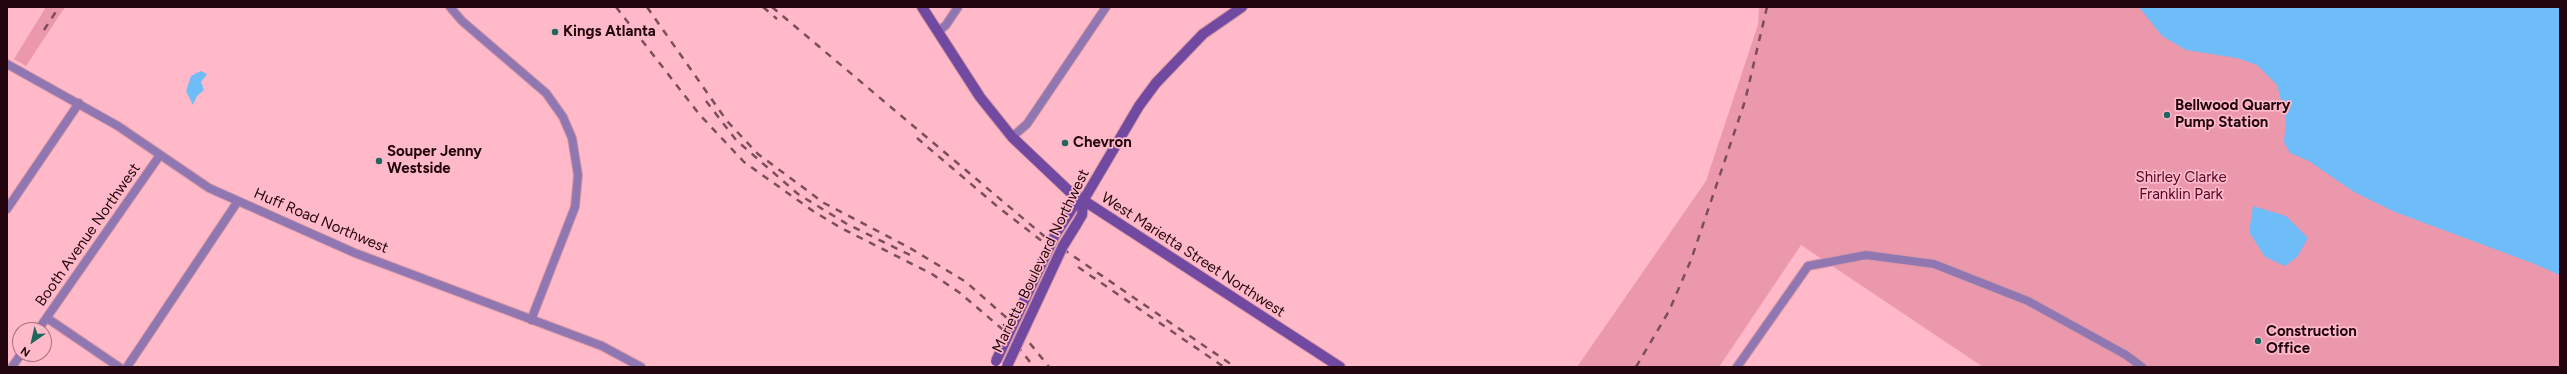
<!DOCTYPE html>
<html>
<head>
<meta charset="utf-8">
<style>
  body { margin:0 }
  #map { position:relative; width:2567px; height:374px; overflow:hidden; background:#ffb9c9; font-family:Figtree,sans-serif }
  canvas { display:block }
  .frame { position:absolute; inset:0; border:8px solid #22050e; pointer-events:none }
  .north { position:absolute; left:12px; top:322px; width:40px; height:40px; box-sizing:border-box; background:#ffb9c9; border:1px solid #a7717e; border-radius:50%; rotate:214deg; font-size:11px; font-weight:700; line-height:16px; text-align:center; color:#22050e }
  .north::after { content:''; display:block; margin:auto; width:14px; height:18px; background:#1e675e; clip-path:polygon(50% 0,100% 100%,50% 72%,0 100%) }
</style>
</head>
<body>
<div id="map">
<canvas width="2567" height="374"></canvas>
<div class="frame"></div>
<div class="north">N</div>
</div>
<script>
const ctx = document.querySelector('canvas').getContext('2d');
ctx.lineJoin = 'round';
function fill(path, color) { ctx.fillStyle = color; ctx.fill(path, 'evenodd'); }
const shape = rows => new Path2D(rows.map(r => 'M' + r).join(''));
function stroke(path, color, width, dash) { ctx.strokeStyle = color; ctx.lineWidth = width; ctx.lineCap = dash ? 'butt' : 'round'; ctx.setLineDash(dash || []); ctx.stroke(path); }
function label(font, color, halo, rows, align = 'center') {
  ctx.font = font + ' Figtree,sans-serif'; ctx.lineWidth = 3.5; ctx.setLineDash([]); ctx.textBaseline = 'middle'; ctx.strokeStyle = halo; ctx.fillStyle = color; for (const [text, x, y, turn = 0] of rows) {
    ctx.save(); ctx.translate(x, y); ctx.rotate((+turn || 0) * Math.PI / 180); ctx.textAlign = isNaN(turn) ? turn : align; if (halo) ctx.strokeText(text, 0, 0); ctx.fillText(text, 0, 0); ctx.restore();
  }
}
fill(shape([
  [46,7,65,7,26,66,14,59],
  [1759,7,2560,7,2560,367,1983,367,1801,245,1719,367,1577,367,1706,181,1758,25]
]), '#eb98ad');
fill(shape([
  [2139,7,2560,7,2560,275,2532,263,2395,212,2354,192,2309,161,2290,153,2284,142,2286,120,2277,85,2257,65,2237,58,2186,50,2162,36],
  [201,71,207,74,201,82,204,90,197,96,193,105,186,91,191,76],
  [2253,206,2286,216,2308,238,2297,257,2285,266,2265,257,2249,232]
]), '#6ebcf8');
const street = shape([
  [450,7,462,21,546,93,563,117,572,138,578,175,575,207,531,320],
  [938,32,946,25,958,7],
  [7,64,118,126,209,188,355,253,602,346,641,367],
  [1012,137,1027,124,1106,7],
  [7,209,79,103],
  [47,318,119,367],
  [38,330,160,155],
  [12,367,21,354],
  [127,367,238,201],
  [1737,367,1808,266,1866,255,1934,264,2028,301,2126,355,2142,367]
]);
const secondary = shape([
  [922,7,980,97,1012,137,1069,191,1340,367],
  [1076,225,1082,215,1083,201,1139,106,1156,83,1203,34,1242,7],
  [1055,235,1073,207,1083,201]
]);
stroke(street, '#d799a7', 10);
stroke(secondary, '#d799a7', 12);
stroke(street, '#9077b2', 8);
stroke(secondary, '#7249a1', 10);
stroke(shape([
  [616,7,699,114,744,162,813,211,841,228,932,274,960,293,1008,334,1034,367],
  [647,7,727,121,758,154,824,203,910,248,966,282,1016,326,1049,367],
  [763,7,777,19],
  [772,7,1044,236,1235,367],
  [44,30,59,7],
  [706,101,736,140,798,194,847,224,912,256],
  [917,138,998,207,1056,252],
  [1078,267,1224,367],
  [1636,367,1669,311,1691,260,1745,101,1767,7]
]), '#7b4e59', 2.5, [7, 7]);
const secondaryBridge = shape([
  [996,361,1055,235],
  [1007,366,1063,246,1076,225]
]);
stroke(secondaryBridge, '#d799a7', 12, []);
stroke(secondaryBridge, '#7249a1', 10);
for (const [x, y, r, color] of [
  [555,32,4,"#1e675e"],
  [2167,115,4,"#1e675e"],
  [1065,143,4,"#1e675e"],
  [379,161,4,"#1e675e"],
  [2258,341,4,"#1e675e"]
]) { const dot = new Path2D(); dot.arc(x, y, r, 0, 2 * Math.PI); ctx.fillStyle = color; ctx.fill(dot); stroke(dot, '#ffb9c9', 1.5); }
label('bold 15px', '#22050e', '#ffb9c9', [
  ["Kings Atlanta",563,32],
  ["Bellwood Quarry",2175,106],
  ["Pump Station",2175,123],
  ["Chevron",1073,143],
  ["Souper Jenny",387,152],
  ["Westside",387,169],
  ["Construction",2266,332],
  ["Office",2266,349]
], 'left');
label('15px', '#500725', '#ffb9c9', [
  ["Shirley Clarke",2181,178],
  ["Franklin Park",2181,195]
]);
label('15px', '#22050e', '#ffb9c9', [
  ["Huff Road Northwest",321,221,23],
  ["Booth Avenue Northwest",88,235,-55],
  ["West Marietta Street Northwest",1193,255,33],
  ["Marietta Boulevard Northwest",1041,261,-64]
]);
</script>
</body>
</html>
